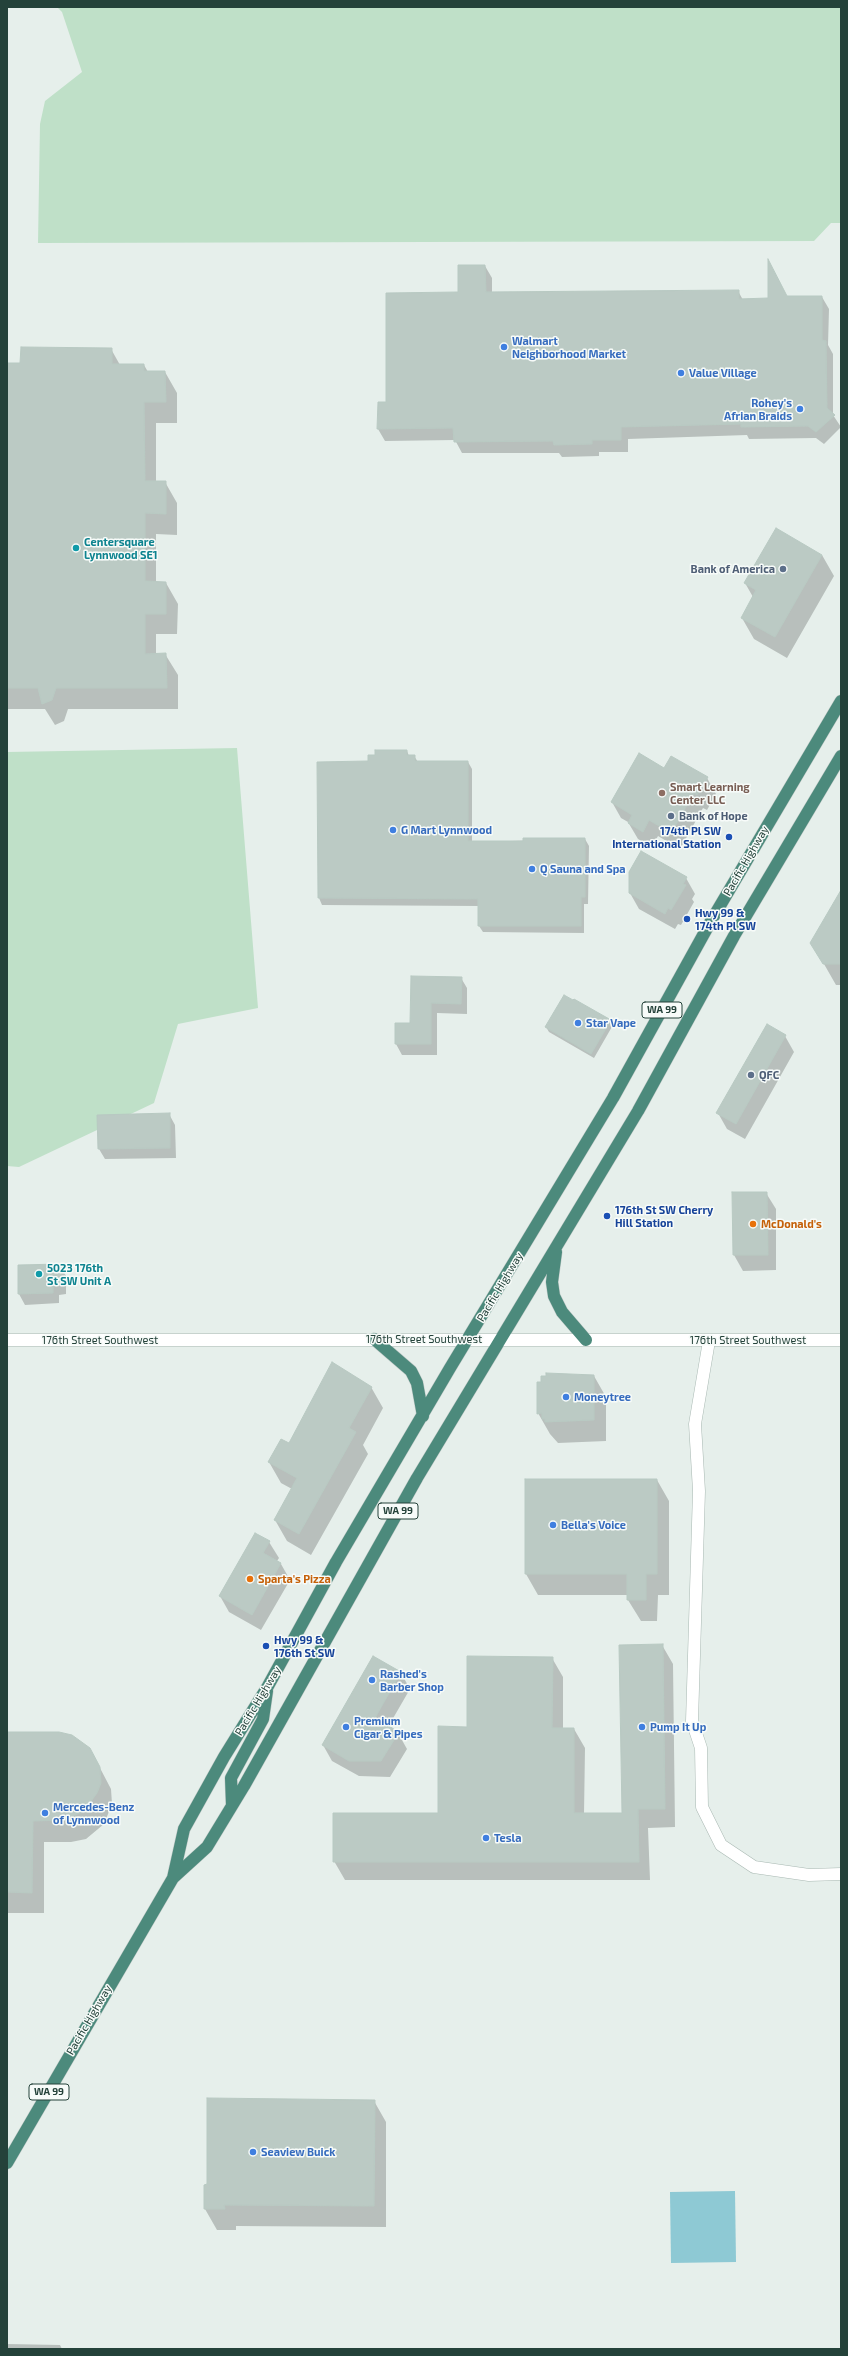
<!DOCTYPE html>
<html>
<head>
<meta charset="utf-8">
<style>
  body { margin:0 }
  #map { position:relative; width:848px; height:2356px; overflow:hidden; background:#e6efeb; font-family:"Exo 2",sans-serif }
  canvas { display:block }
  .frame { position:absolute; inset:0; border:8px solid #24423a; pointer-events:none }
</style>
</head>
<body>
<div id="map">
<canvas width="848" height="2356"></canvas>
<div class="frame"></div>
</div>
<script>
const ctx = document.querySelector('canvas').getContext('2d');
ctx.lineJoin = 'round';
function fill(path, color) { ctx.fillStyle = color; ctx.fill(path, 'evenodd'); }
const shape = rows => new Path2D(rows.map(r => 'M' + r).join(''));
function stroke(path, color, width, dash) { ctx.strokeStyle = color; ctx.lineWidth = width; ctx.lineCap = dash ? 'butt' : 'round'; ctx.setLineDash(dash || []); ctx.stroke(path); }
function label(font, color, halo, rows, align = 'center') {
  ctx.font = font + ' "Exo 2",sans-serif'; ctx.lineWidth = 3; ctx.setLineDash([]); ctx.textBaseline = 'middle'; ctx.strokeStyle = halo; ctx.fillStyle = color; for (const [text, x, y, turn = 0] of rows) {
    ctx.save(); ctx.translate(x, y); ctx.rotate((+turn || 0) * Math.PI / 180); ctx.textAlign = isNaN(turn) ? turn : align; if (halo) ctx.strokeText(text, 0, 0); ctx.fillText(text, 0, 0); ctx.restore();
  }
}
fill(shape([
  [57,7,841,7,841,223,831,223,814,241,38,243,40,124,45,101,82,72,62,12],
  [237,748,258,1008,178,1024,154,1103,19,1167,7,1166,7,752]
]), '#bfe0c8');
fill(shape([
  [735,2191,736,2262,671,2263,670,2192]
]), '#8ec9d4');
fill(shape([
  [485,266,492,278,492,293,738,291,743,300,822,297,829,309,828,345,833,354,833,415,841,427,824,444,816,438,749,439,747,435,628,439,628,452,599,452,599,456,562,457,559,453,462,453,455,440,385,441,378,429,379,403,387,403,458,293],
  [111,349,120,365,144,365,148,372,165,372,177,393,177,423,156,423,156,482,165,482,177,503,177,535,156,534,156,583,166,583,178,604,177,634,156,634,156,654,165,654,178,675,178,709,68,709,64,721,55,725,45,709,7,709,7,364,21,364],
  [822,555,834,576,787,658,754,639,742,618,753,597,745,583],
  [407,751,409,756,414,756,418,762,468,762,472,769,472,842,585,839,589,846,588,904,584,904,584,933,483,932,479,926,479,906,322,905,319,898,369,762],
  [665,769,707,778,716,794,707,810,703,808,680,849,658,836,652,847,638,839,628,822,621,818,612,802],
  [686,878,695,894,692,899,694,902,681,925,678,924,675,929,639,909,630,893],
  [841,892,841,985,836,985,812,943],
  [412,977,461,978,467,988,467,1014,437,1013,437,1055,402,1055,396,1044,396,1024,411,1024],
  [610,1020,613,1025,594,1058,549,1032,546,1027],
  [785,1036,794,1052,745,1139,727,1129,718,1113],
  [169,1114,175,1125,176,1158,105,1159,99,1149],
  [766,1193,776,1209,776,1270,743,1271,734,1255],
  [60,1265,66,1276,66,1294,59,1295,59,1303,25,1305,19,1294],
  [333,1363,371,1387,383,1408,363,1445,368,1454,311,1555,287,1541,275,1520,292,1489,281,1483,269,1462,289,1444],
  [594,1376,606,1397,606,1441,558,1443,550,1434,538,1413],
  [657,1480,669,1501,669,1595,658,1595,657,1621,641,1621,628,1600,628,1595,538,1595,526,1574],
  [269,1542,279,1558,277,1561,281,1564,290,1580,261,1630,229,1612,220,1596],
  [662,1645,673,1664,675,1827,648,1828,650,1880,345,1880,334,1861,439,1814,468,1728,552,1658,563,1677,563,1729,574,1729,585,1748,584,1814,623,1814],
  [374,1658,401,1673,410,1689,388,1727,398,1733,407,1749,390,1777,359,1776,332,1761,323,1745],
  [7,1733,90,1749,111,1789,112,1804,104,1824,86,1839,71,1842,44,1842,44,1913,7,1913],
  [374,2101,386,2122,386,2227,236,2226,236,2230,217,2230,205,2209,208,2185],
  [7,2344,60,2345,62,2349,7,2349]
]), '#0003');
const building = shape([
  [768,259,787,296,822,296,822,340,826,341,827,408,835,415,816,432,808,426,741,427,741,424,621,427,621,440,592,440,592,444,554,445,553,441,454,442,453,428,377,429,378,402,386,402,386,293,458,292,458,265,485,265,486,292,739,290,739,299,768,298,768,259],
  [21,347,112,348,112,364,144,364,144,371,165,371,166,402,144,402,145,481,166,481,166,514,145,513,145,581,166,582,166,614,145,614,145,654,166,653,167,688,56,688,52,700,42,704,38,688,7,688,7,363,20,363,21,347],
  [776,528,822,555,775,637,741,618,756,590,744,583,776,528],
  [375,750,407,750,407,755,415,755,415,761,468,761,468,841,523,841,523,838,585,838,585,897,581,897,581,926,478,926,478,899,318,898,317,762,368,761,368,755,375,755,375,750],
  [639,753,664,768,671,756,708,777,697,795,694,793,671,833,649,820,643,832,628,823,632,815,611,802,639,753],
  [641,851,687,877,683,884,686,885,671,910,668,908,665,914,629,893,629,872,641,851],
  [841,890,841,964,823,964,810,943,841,890],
  [411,976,462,977,461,1004,431,1003,431,1044,395,1044,395,1023,410,1023,411,976],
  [564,995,573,1000,574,999,611,1020,591,1054,545,1027,564,995],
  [767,1024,786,1035,736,1124,716,1113,767,1024],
  [170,1113,170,1148,98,1149,97,1115,170,1113],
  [732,1192,767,1192,768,1255,733,1255,732,1192],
  [61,1264,61,1284,53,1285,53,1293,18,1294,18,1265,61,1264],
  [332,1362,372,1387,349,1428,356,1432,299,1534,274,1520,297,1478,268,1462,281,1439,289,1443,332,1362],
  [546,1373,594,1375,594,1420,545,1422,545,1419,542,1419,542,1413,537,1414,537,1382,541,1382,541,1376,546,1376,546,1373],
  [525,1479,657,1479,657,1574,646,1574,646,1600,627,1600,627,1574,525,1574,525,1479],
  [255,1533,270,1541,263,1553,281,1563,252,1615,219,1596,255,1533],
  [663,1644,665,1809,638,1809,639,1862,333,1862,333,1813,438,1813,438,1726,467,1727,467,1656,553,1657,552,1728,574,1728,574,1813,622,1813,619,1645,663,1644],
  [373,1656,401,1672,375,1718,399,1732,381,1761,349,1761,322,1745,373,1656],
  [7,1732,59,1732,72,1735,90,1748,100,1767,101,1783,97,1793,84,1811,65,1820,33,1821,32,1893,7,1892,7,1732],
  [207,2098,375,2100,374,2206,224,2205,225,2209,204,2209,204,2185,207,2184,207,2098]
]);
fill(building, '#bbcac4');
stroke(building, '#b8c9c2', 1);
const minor = shape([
  [709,1341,695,1424,699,1491,692,1721,701,1748,702,1807,721,1845,754,1867,809,1875,841,1874]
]);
const tertiary = shape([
  [7,1340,841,1340]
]);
const trunk = shape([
  [556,1252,552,1282,554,1296,562,1312,586,1340],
  [374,1339,411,1371,417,1383,423,1416],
  [232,1805,231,1778,263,1719,267,1691],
  [173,1878,184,1829,224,1757,268,1686,336,1562,450,1368,613,1098,711,921,841,701],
  [7,2163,173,1878,207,1847,244,1786,417,1478,638,1111,734,936,841,756]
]);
stroke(minor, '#a8b8b2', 13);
stroke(tertiary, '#a8b8b2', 13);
stroke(trunk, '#c2cac8', 13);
stroke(minor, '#fff', 12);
stroke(tertiary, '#fff', 12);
stroke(trunk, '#4c8a7c', 12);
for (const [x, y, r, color] of [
  [504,347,4,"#3f7fe0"],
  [681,373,4,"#3f7fe0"],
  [800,409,4,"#3f7fe0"],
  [76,548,4,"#0f9aa8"],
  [783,569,4,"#5c6f8a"],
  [662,793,4,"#8d6e63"],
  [671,816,4,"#5c6f8a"],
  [393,830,4,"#3f7fe0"],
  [729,837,4,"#1a4fb4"],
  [532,869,4,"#3f7fe0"],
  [687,919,4,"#1a4fb4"],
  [578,1023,4,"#3f7fe0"],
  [751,1075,4,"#5c6f8a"],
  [607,1216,4,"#1a4fb4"],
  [753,1224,4,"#e8710a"],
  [39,1274,4,"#0f9aa8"],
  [566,1397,4,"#3f7fe0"],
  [553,1525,4,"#3f7fe0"],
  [250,1579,4,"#e8710a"],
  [266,1646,4,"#1a4fb4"],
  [372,1680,4,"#3f7fe0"],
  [346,1727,4,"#3f7fe0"],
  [642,1727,4,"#3f7fe0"],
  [45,1813,4,"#3f7fe0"],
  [486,1838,4,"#3f7fe0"],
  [253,2152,4,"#3f7fe0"]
]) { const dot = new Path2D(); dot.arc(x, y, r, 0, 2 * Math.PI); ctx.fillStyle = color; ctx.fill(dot); stroke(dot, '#f7fbf9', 1.5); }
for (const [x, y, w] of [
  [662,1010,40],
  [398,1511,40],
  [49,2092,40]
]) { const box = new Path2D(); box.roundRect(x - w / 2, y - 8, w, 16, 3); ctx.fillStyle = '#f7fbf9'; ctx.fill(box); stroke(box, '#24423a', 1); }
label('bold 10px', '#24423a', null, [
  ["WA 99",662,1010],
  ["WA 99",398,1511],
  ["WA 99",49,2092]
]);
label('bold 11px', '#366cbe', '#f7fbf9', [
  ["Walmart",512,341],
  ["Neighborhood Market",512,354],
  ["Value Village",689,373],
  ["Rohey's",792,403,"right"],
  ["Afrian Braids",792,416,"right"],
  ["G Mart Lynnwood",401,830],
  ["Q Sauna and Spa",540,869],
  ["Star Vape",586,1023],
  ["Moneytree",574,1397],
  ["Bella's Voice",561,1525],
  ["Rashed's",380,1674],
  ["Barber Shop",380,1687],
  ["Premium",354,1721],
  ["Cigar & Pipes",354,1734],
  ["Pump It Up",650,1727],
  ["Mercedes-Benz",53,1807],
  ["of Lynnwood",53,1820],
  ["Tesla",494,1838],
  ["Seaview Buick",261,2152]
], 'left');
label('bold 11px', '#0d838f', '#f7fbf9', [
  ["Centersquare",84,542],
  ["Lynnwood SE1",84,555],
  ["5023 176th",47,1268],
  ["St SW Unit A",47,1281]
], 'left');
label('bold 11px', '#4e5e75', '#f7fbf9', [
  ["Bank of America",775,569,"right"],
  ["Bank of Hope",679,816],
  ["QFC",759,1075]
], 'left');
label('bold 11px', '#785e54', '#f7fbf9', [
  ["Smart Learning",670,787],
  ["Center LLC",670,800]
], 'left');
label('bold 11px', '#164399', '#f7fbf9', [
  ["174th Pl SW",721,831,"right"],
  ["International Station",721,844,"right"],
  ["Hwy 99 &",695,913],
  ["174th Pl SW",695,926],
  ["176th St SW Cherry",615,1210],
  ["Hill Station",615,1223],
  ["Hwy 99 &",274,1640],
  ["176th St SW",274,1653]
], 'left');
label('11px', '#24423a', '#f7fbf9', [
  ["Pacific Highway",746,861,-60],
  ["Pacific Highway",500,1287,-59],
  ["176th Street Southwest",424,1339],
  ["176th Street Southwest",100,1340],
  ["176th Street Southwest",748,1340],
  ["Pacific Highway",258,1701,-59],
  ["Pacific Highway",89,2020,-60]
]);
label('bold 11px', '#c56008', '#f7fbf9', [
  ["McDonald's",761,1224],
  ["Sparta's Pizza",258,1579]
], 'left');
</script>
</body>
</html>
